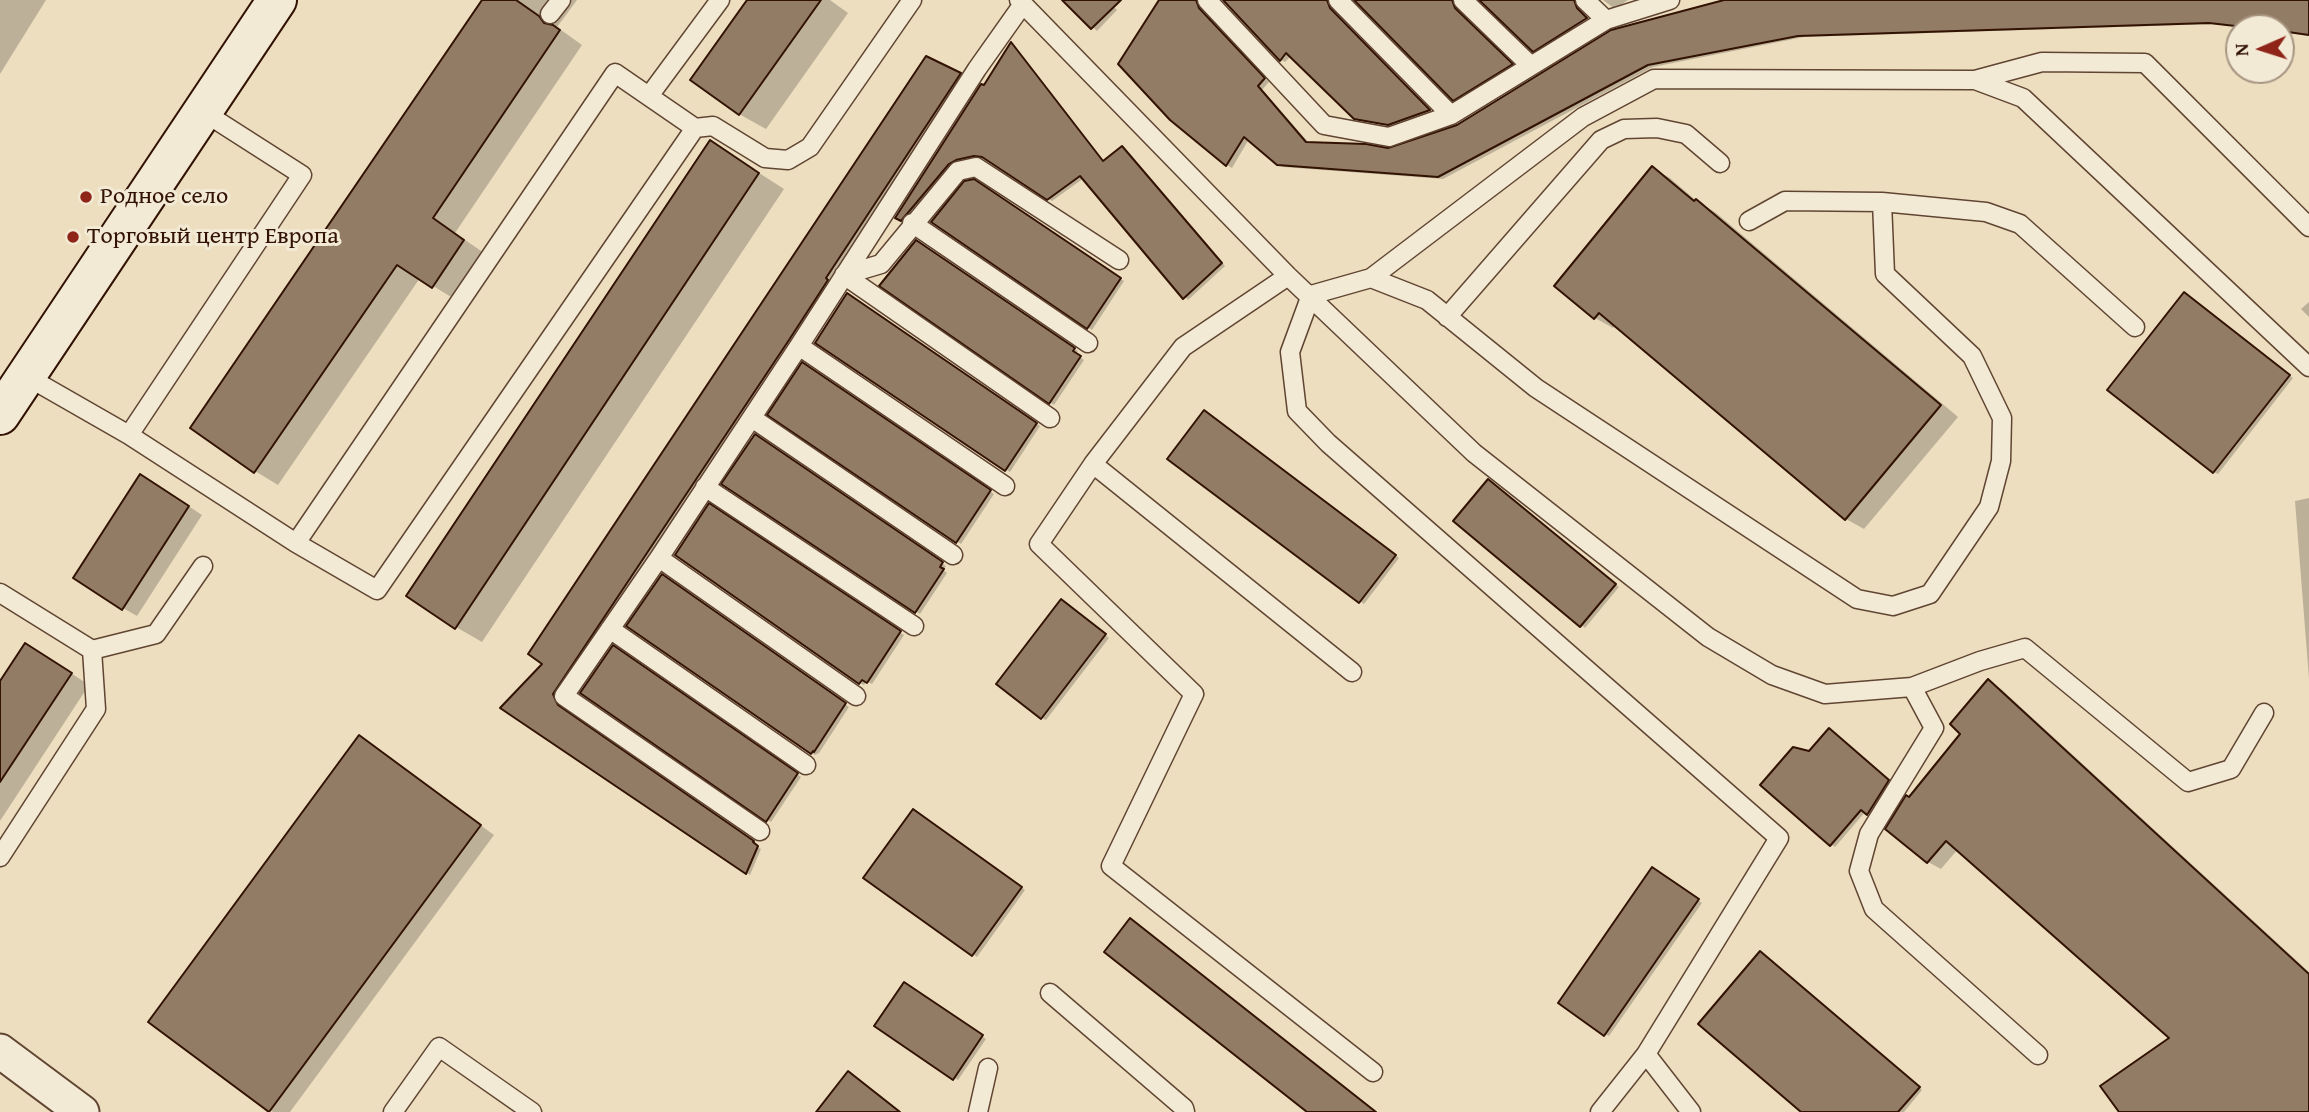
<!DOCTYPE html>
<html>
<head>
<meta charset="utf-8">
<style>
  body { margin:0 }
  #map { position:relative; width:2309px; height:1112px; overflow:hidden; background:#ecdebf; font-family:"Gentium Book Plus",serif }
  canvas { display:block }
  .north { position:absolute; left:2225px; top:14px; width:70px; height:70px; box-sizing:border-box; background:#f3ead5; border:2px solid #a69481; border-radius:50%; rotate:267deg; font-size:19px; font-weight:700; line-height:28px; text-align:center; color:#321203 }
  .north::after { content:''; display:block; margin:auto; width:24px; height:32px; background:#8f2418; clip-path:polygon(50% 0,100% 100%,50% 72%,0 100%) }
</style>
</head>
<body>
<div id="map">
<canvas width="2309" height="1112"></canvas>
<div class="north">N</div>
</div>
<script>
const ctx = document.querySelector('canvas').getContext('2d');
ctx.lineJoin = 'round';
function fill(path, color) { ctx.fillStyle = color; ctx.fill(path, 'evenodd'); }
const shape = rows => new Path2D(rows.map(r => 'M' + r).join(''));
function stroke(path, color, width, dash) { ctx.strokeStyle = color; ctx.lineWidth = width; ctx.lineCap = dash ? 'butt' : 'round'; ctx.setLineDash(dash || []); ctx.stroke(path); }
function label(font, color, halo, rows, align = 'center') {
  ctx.font = font + ' "Gentium Book Plus",serif'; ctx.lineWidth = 6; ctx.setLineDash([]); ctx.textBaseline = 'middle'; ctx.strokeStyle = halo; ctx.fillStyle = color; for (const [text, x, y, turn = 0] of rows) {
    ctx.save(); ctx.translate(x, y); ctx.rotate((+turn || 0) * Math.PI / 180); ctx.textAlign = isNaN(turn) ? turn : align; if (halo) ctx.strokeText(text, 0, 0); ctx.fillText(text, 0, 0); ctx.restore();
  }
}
fill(shape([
  [0,0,46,0,0,74],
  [484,0,577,0,557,27,582,45,455,233,487,255,456,300,420,278,278,485,255,471],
  [749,0,830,0,848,13,766,129,739,114],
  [1065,0,1108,0,1117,10,1097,31],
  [1161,0,1202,0,1200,6,1203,12,1269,82,1262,90,1309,143,1392,150,1458,126,1732,0,2309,0,2309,36,2281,32,2281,28,2245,28,2215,24,1804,37,1653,67,1443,179,1283,167,1249,139,1232,168,1227,165,1171,119],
  [1225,0,1332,0,1334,12,1433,113,1394,127,1361,121,1291,56,1285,62,1281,60],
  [1356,0,1457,0,1459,12,1516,67,1459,102],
  [1482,0,1579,0,1579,8,1591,21,1539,53],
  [1603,0,1628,0,1615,9],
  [1012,44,1104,162,1122,148,1126,150,1225,266,1188,300,1084,178,1052,201,987,159,979,157,960,161,953,165,906,222,897,217],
  [927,58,964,77,829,282,831,283,556,697,562,710,757,844,756,846,761,849,750,875,503,708,545,663],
  [711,142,784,189,482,642,456,627],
  [1652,168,1670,178,1699,203,1715,212,1958,417,1864,529,1846,519,1616,324,1613,328,1595,318],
  [978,184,1124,281,1092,330,933,222],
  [916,242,1078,351,1076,354,1084,360,1054,405,882,285],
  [847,295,1040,426,1010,472,817,342],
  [2188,297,2293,378,2218,474,2214,472],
  [2309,302,2309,317,2301,309],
  [803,364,994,494,961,544,770,414],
  [1208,414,1399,558,1364,604,1170,458],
  [755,436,946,566,943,570,947,573,920,614,724,484],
  [1493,483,1619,587,1585,628,1581,625],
  [155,484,202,515,137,616,123,608],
  [2309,498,2309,679,2295,501],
  [709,506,904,635,872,684,867,681,864,685,860,683],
  [666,578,849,707,819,753,815,755,811,753],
  [1065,604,1109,638,1046,720,1042,718],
  [617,649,801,777,771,822,767,820],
  [45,656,89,685,0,821,0,685],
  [1988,681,2001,689,2309,972,2309,1112,2121,1112,2172,1038,1958,849,1941,869,1928,862,1888,829,1962,734],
  [1833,732,1892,783,1872,816,1866,811,1835,847,1831,844,1809,753],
  [359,737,494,835,290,1112,273,1112,150,1022],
  [917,813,1025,890,977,957,866,878],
  [1653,869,1702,903,1609,1036,1605,1034],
  [1765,955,1922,1090,1904,1112,1804,1112],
  [904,984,986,1039,958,1080,876,1026]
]), '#0003');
const building = shape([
  [482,0,516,0,539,16,544,23,553,25,560,30,433,218,464,240,432,288,397,265,254,473,190,428,482,0],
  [747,0,821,0,739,115,690,80,747,0],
  [1062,0,1121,0,1091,29,1062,0],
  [1159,0,1196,0,1199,8,1265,78,1258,86,1306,142,1366,144,1388,148,1457,125,1611,30,1724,0,2309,0,2309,35,2281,31,2281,28,2253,28,2209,23,1798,36,1648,65,1438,177,1277,165,1244,137,1226,166,1170,120,1118,64,1159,0],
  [1223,0,1327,0,1330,8,1430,110,1388,125,1354,119,1286,53,1280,61,1223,0],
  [1354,0,1452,0,1455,8,1513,64,1453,101,1354,0],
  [1479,0,1574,0,1577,8,1587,18,1533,52,1479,0],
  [1011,42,1103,161,1122,146,1222,263,1183,299,1080,176,1047,200,982,157,974,156,956,160,949,164,901,221,895,218,981,84,984,85,1011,42],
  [926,56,961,73,826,278,828,280,789,340,553,694,558,705,754,841,753,842,758,846,746,874,500,708,542,664,528,654,926,56],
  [710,140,759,173,455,629,406,596,710,140],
  [1652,166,1694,201,1696,199,1941,405,1845,520,1599,313,1594,319,1554,286,1652,166],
  [974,179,1121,278,1087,329,931,222,964,181,974,179],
  [916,240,1075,348,1073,351,1081,356,1049,404,879,286,916,240],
  [2184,292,2290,375,2213,473,2107,390,2184,292],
  [847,293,1037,423,1005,471,815,343,847,293],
  [802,362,991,490,956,543,767,415,802,362],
  [1204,410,1396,555,1359,603,1167,459,1204,410],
  [755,434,943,562,940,567,944,569,915,613,721,484,755,434],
  [140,474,189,506,122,610,73,578,140,474],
  [1488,479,1616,584,1580,627,1453,521,1488,479],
  [709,503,901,631,867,683,862,680,859,684,675,555,709,503],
  [662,574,846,703,814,752,813,751,811,754,626,626,662,574],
  [1061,599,1106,634,1041,719,996,684,1061,599],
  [25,643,72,673,0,782,0,681,25,643],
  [613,645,798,773,766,822,580,693,613,645],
  [1988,679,2309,974,2309,1112,2119,1112,2100,1086,2169,1038,1946,841,1927,863,1885,829,1906,795,1909,797,1960,734,1950,724,1988,679],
  [1829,728,1889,780,1867,815,1861,810,1830,846,1760,785,1793,747,1809,751,1829,728],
  [359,735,481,825,269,1112,148,1022,359,735],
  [913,809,1022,887,972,956,863,878,913,809],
  [1652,867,1699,899,1604,1036,1558,1003,1652,867],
  [1130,918,1376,1112,1307,1112,1104,952,1130,918],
  [1760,951,1920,1087,1898,1112,1801,1112,1698,1024,1760,951],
  [904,982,983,1035,953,1080,874,1026,904,982],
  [848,1071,900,1112,816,1112,848,1071]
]);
fill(building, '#937c65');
stroke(building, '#321203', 2);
const service = shape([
  [1019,0,1288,276,1474,453,1708,637,1772,675,1825,694,1912,687,1934,728,1869,834,1859,871,1874,909,2038,1055],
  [1207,0,1324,125,1389,137,1451,115,1606,20,1670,0],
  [1338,0,1451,115],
  [1463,0,1531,66],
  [1585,0,1606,20],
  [550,14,561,0],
  [1975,80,2042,62,2145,63,2309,227],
  [649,96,720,0],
  [695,128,713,126,765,158,788,160,810,147,912,0],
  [1749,221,1785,201,1882,202],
  [912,223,1088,343],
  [1288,276,1183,347,1093,464,1039,544,1194,694,1111,866,1373,1072],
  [1371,278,1583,117,1654,79,1975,80,2023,98,2309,367],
  [1447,317,1601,140,1624,129,1657,128,1686,134,1720,163],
  [799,346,1005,486],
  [26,376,129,435,296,543,377,590,695,128,615,73,296,543],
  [752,418,953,555],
  [1050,418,844,275,881,264,958,171,976,167,1119,260],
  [129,435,302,175,202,111],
  [1093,464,1352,672],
  [705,487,914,626],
  [659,558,856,696],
  [0,593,92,650,96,709,0,857],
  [610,629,806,765],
  [92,650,156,634,203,566],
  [1912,687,1980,661,2025,648,2188,782,2231,769,2264,713],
  [760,831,564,696,659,558,799,346,977,69,1023,4],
  [1050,993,1184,1108,1185,1112],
  [393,1112,439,1047,532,1112],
  [978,1112,988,1068],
  [1600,1112,1646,1054],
  [1691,1112,1646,1054,1779,838,1328,443,1297,411,1290,352,1311,295,1371,278,1427,300,1536,388,1857,599,1893,606,1930,594,1989,507,2001,461,2002,418,1972,356,1885,274,1882,202,1986,212,2020,224,2135,327]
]);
const minor = shape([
  [0,1051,82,1112]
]);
const secondary = shape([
  [0,415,277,0]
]);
stroke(service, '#604532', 21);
stroke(minor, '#604532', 37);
stroke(secondary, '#321203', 42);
stroke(service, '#f3ead5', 18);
stroke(minor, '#f3ead5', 33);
stroke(secondary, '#f3ead5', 38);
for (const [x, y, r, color] of [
  [86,197,7,"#8f2418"],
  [73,237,7,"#8f2418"]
]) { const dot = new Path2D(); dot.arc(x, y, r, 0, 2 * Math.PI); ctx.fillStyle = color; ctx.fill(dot); stroke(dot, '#f3ead5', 2.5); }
label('24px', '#321203', '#f3ead5', [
  ["Родное село",100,197],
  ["Торговый центр Европа",87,237]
], 'left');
</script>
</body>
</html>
